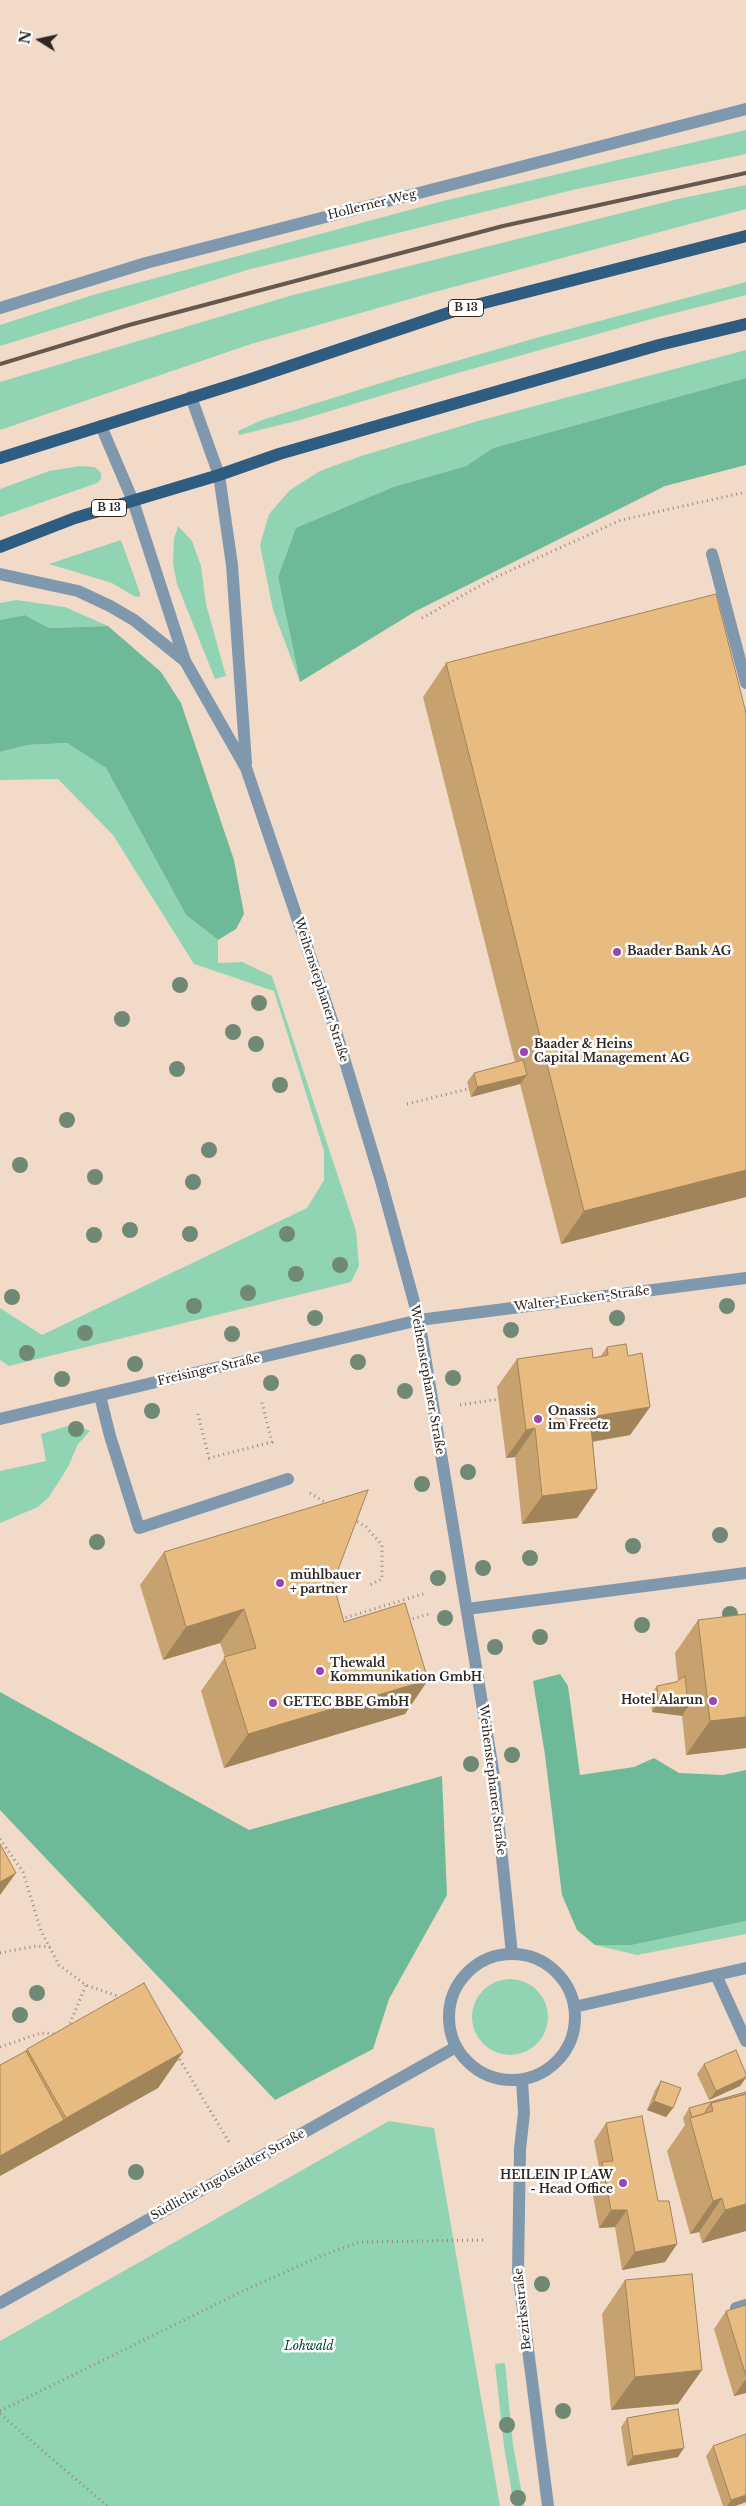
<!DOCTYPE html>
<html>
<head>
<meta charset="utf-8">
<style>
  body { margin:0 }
  #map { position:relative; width:746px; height:2506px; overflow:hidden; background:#f2dac8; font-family:"Libre Baskerville",serif }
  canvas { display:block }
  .north { position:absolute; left:15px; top:15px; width:50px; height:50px; -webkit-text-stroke:4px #fff; paint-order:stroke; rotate:280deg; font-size:14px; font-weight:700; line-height:20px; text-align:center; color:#2f2620 }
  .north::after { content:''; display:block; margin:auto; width:18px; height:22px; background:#2f2620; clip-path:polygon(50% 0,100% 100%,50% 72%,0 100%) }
</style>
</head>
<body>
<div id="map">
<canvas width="746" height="2506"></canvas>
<div class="north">N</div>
</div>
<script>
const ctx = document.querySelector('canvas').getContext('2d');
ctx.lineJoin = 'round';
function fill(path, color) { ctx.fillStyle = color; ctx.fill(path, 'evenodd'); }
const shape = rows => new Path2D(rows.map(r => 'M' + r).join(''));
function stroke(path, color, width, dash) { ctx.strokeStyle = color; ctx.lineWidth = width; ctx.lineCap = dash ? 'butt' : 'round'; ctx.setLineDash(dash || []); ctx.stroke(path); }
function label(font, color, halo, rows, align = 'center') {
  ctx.font = font + ' "Libre Baskerville",serif'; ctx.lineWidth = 5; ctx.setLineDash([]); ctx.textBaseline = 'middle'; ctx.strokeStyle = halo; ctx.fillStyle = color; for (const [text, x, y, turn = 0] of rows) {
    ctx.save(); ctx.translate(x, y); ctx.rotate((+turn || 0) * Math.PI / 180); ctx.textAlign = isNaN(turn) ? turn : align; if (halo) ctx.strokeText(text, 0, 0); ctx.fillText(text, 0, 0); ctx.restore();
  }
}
fill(shape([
  [746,130,746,154,577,189,247,270,0,346,0,325,96,294,443,201],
  [746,185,746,209,431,293,251,344,0,430,0,382,293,295,678,199],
  [746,282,746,295,655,318,454,374,300,420,239,435,238,431,262,420,397,378,543,336],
  [746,350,746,378,493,448,466,466,393,487,297,528,278,577,300,682,273,610,260,545,269,514,290,490,320,471,361,456,478,421],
  [80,466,95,467,101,473,101,479,97,483,0,517,0,489,49,471],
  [178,526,192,541,201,566,206,604,226,676,215,679,177,584,173,564,174,539],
  [121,540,140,593,140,597,134,596,112,583,49,564],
  [16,600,65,607,108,626,49,628,25,615,0,620,0,603],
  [67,743,106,768,186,915,218,940,218,963,242,962,272,976,356,1231,359,1266,351,1282,9,1366,0,1360,0,1308,42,1335,307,1208,324,1180,324,1151,274,991,194,964,113,835,58,779,0,780,0,752,27,745],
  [74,1424,90,1431,78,1444,68,1467,49,1497,38,1507,0,1523,0,1471,46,1461,41,1434],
  [746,1921,746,1934,637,1955,595,1945,632,1945],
  '472 2017a38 38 0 1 1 76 0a38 38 0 1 1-76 0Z',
  [389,2121,434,2128,500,2506,0,2506,0,2341],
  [505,2363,513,2445,524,2506,514,2506,504,2446,495,2364]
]), '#91d4b4');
fill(shape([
  [746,378,746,465,665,486,416,611,300,682,278,577,296,528,393,487,466,466,493,448],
  [25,615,49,628,108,626,161,672,181,703,234,860,244,914,236,929,218,940,186,915,106,768,67,743,27,745,0,752,0,620],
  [560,1674,568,1686,580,1775,634,1767,654,1758,679,1773,723,1775,746,1770,746,1921,632,1945,595,1945,577,1930,562,1895,545,1755,533,1681],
  [0,1692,249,1830,442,1776,447,1895,389,1999,373,2049,275,2100,0,1810]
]), '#6eba98');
stroke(shape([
  [422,618,494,578,621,520,746,492],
  [407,1104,472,1088],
  [460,1405,499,1399],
  [198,1414,209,1458,272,1442,261,1399],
  [310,1493,328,1504],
  [353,1519,366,1527,382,1545,382,1579,370,1585],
  [341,1619,426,1593],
  [408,1620,429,1614],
  [0,1839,23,1872,41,1931,59,1965,86,1985,123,1998],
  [0,1953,36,1946,50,1947],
  [68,2028,86,1985],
  [0,2047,41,2033,58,2034],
  [177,2055,229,2142],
  [0,2411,245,2290,321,2256,360,2242,485,2240],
  [0,2414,107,2506]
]), '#9a887c', 3, [1, 4]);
stroke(shape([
  [712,554,746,683],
  [100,1396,110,1436,139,1528,288,1479],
  [467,1609,746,1573],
  [716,1975,746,2041],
  [736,2308,746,2305]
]), '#8098ad', 12);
stroke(shape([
  [0,308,146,263,746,109],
  [0,1419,419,1320,746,1278],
  [0,2303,456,2047]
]), '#8098ad', 12);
stroke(shape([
  [191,397,219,475,232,565,246,763],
  [101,426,133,501,185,661,246,768,337,1035,381,1181,419,1320,493,1770,512,1954],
  [0,574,78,591,110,606,134,620,185,661],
  '449 2017a63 63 0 1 1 126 0a63 63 0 1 1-126 0Z',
  [574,2007,746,1968],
  [522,2080,524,2113,520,2149,518,2271,548,2506]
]), '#8098ad', 12);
stroke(shape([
  [0,458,251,379,460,309,746,236],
  [0,547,75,518,219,475,279,454,659,345,746,324]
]), '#2f5c81', 12);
stroke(shape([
  [0,364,129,325,503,226,746,173]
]), '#65584f', 4);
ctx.fillStyle = '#6f8974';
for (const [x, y] of [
  [180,985],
  [259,1003],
  [122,1019],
  [233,1032],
  [256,1044],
  [177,1069],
  [280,1085],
  [67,1120],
  [209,1150],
  [20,1165],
  [95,1177],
  [193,1182],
  [130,1230],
  [190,1234],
  [287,1234],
  [94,1235],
  [340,1265],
  [296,1274],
  [248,1293],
  [12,1297],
  [194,1306],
  [727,1306],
  [315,1318],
  [617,1318],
  [511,1330],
  [85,1333],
  [232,1334],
  [27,1353],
  [358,1362],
  [135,1364],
  [453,1378],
  [62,1379],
  [271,1383],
  [405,1391],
  [152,1411],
  [76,1429],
  [468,1472],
  [422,1484],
  [720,1535],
  [97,1542],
  [633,1546],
  [530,1558],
  [483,1568],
  [438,1578],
  [730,1614],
  [445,1618],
  [642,1625],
  [540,1637],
  [495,1647],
  [512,1755],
  [471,1764],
  [37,1993],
  [20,2015],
  [136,2172],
  [542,2284],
  [563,2411],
  [507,2425],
  [518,2498]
]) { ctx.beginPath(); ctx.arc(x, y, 8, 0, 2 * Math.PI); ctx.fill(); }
fill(shape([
  [446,663,746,713,746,1197,561,1244,520,1084,471,1097,467,1082,474,1073,515,1062,423,697],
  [607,1347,628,1356,650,1407,630,1435,593,1442,597,1489,577,1518,522,1524,515,1457,506,1458,497,1387,517,1359,593,1358,600,1357],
  [164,1552,333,1583,344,1622,428,1680,405,1714,224,1768,201,1691,225,1657,220,1643,163,1660,140,1585],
  [746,1614,746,1748,686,1755,682,1715,652,1712,650,1695,657,1686,678,1681,675,1653,698,1620],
  [27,2049,183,2052,158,2088,0,2176,0,2065,26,2051],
  [704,2064,746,2074,746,2078,740,2086,709,2100,697,2074],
  [661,2081,673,2108,666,2117,647,2110,655,2090],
  [746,2092,746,2231,702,2243,699,2232,690,2234,667,2151,685,2125,683,2118,689,2108],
  [606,2123,658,2201,677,2244,665,2262,622,2270,615,2227,599,2228,590,2179,599,2167,594,2141],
  [625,2280,678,2404,611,2410,602,2314],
  [746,2305,746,2393,734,2396,714,2329,726,2311],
  [627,2418,678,2457,627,2466,621,2427],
  [713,2446,746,2502,735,2506,723,2506,706,2456]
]), '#c8a26e');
fill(shape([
  [527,1075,520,1084,471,1097,477,1087],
  [746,1170,746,1197,561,1244,584,1211],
  [650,1407,630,1435,570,1445,590,1417],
  [535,1428,515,1457,506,1458,526,1430],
  [597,1489,577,1518,522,1524,542,1496],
  [244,1609,220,1643,163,1660,186,1627],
  [428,1680,405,1714,224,1768,248,1734],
  [658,1702,688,1707,682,1716,652,1712],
  [746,1717,746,1748,686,1755,710,1721],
  [16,1873,0,1895,0,1882],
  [183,2052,158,2088,0,2176,0,2156,64,2120,66,2118],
  [746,2077,740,2086,709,2100,716,2091],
  [654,2101,673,2108,666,2117,647,2110],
  [722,2198,699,2232,690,2234,713,2201],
  [746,2202,746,2231,702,2243,725,2210],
  [611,2210,627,2210,615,2227,599,2228],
  [677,2244,665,2262,622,2270,635,2252],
  [702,2370,678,2404,611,2410,635,2377],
  [746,2379,746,2393,734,2396],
  [684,2448,678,2457,627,2466,633,2456],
  [746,2495,746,2502,735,2506,727,2506,731,2500]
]), '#a2845a');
const building = shape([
  [716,594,746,713,746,1170,584,1211,446,663,716,594],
  [523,1060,527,1075,477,1087,474,1073,523,1060],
  [626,1344,628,1356,642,1353,650,1407,590,1417,597,1489,542,1496,535,1428,526,1430,517,1359,592,1348,593,1358,608,1355,607,1347,626,1344],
  [368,1490,333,1583,344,1622,405,1603,428,1680,248,1734,224,1657,256,1648,244,1609,186,1627,164,1552,368,1490],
  [746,1614,746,1717,710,1721,698,1620,746,1614],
  [685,1676,688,1707,658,1702,657,1686,676,1682,685,1676],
  [0,1844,16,1873,0,1882,0,1844],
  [144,1983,183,2052,66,2118,27,2049,144,1983],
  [736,2050,746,2074,746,2077,716,2091,704,2064,736,2050],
  [26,2051,64,2120,0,2156,0,2065,26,2051],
  [661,2081,681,2088,673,2108,654,2101,661,2081],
  [746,2092,746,2094,711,2103,704,2114,692,2117,689,2108,746,2092],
  [746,2094,746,2204,725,2210,722,2198,713,2201,690,2118,713,2111,711,2103,746,2094],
  [642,2116,658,2201,669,2201,677,2244,635,2252,627,2210,611,2210,602,2162,613,2161,606,2123,642,2116],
  [692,2274,702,2370,635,2377,625,2280,692,2274],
  [746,2305,746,2376,726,2311,746,2305],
  [678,2409,684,2448,633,2456,627,2418,678,2409],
  [746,2434,746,2495,731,2500,713,2446,746,2434]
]);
fill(building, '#e8bc80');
stroke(building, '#a2845a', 1);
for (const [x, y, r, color] of [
  [617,952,5,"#9d44b0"],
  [524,1052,5,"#9d44b0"],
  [538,1419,5,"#9d44b0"],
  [280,1583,5,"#9d44b0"],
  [320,1671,5,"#9d44b0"],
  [713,1701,5,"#9d44b0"],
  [273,1703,5,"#9d44b0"],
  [623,2183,5,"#9d44b0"]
]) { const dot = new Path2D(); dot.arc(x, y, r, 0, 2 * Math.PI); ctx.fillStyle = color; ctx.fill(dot); stroke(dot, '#fff', 2); }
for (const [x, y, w] of [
  [466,308,35],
  [109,508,35]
]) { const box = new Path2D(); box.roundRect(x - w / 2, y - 8.5, w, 17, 4); ctx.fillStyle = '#fff'; ctx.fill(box); stroke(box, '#2f2620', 1); }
label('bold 11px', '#2f2620', null, [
  ["B 13",466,308],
  ["B 13",109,508]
]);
label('12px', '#2f2620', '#fff', [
  ["Hollerner Weg",372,205,-14],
  ["Weihenstephaner Straße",321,990,72],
  ["Walter-Eucken-Straße",582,1299,-7],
  ["Freisinger Straße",209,1370,-13],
  ["Weihenstephaner Straße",427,1380,80],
  ["Weihenstephaner Straße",492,1780,83],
  ["Südliche Ingolstädter Straße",228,2175,-29],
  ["Bezirksstraße",523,2309,-96]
]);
label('bold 12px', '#2f2620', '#fff', [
  ["Baader Bank AG",627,952],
  ["Baader & Heins",534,1045],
  ["Capital Management AG",534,1059],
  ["Onassis",548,1412],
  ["im Freetz",548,1426],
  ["mühlbauer",290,1576],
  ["+ partner",290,1590],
  ["Thewald",330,1664],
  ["Kommunikation GmbH",330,1678],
  ["Hotel Alarun",703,1701,"right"],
  ["GETEC BBE GmbH",283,1703],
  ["HEILEIN IP LAW",613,2176,"right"],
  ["- Head Office",613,2190,"right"]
], 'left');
label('italic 12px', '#044730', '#fff', [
  ["Lohwald",309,2347]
]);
</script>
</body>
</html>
